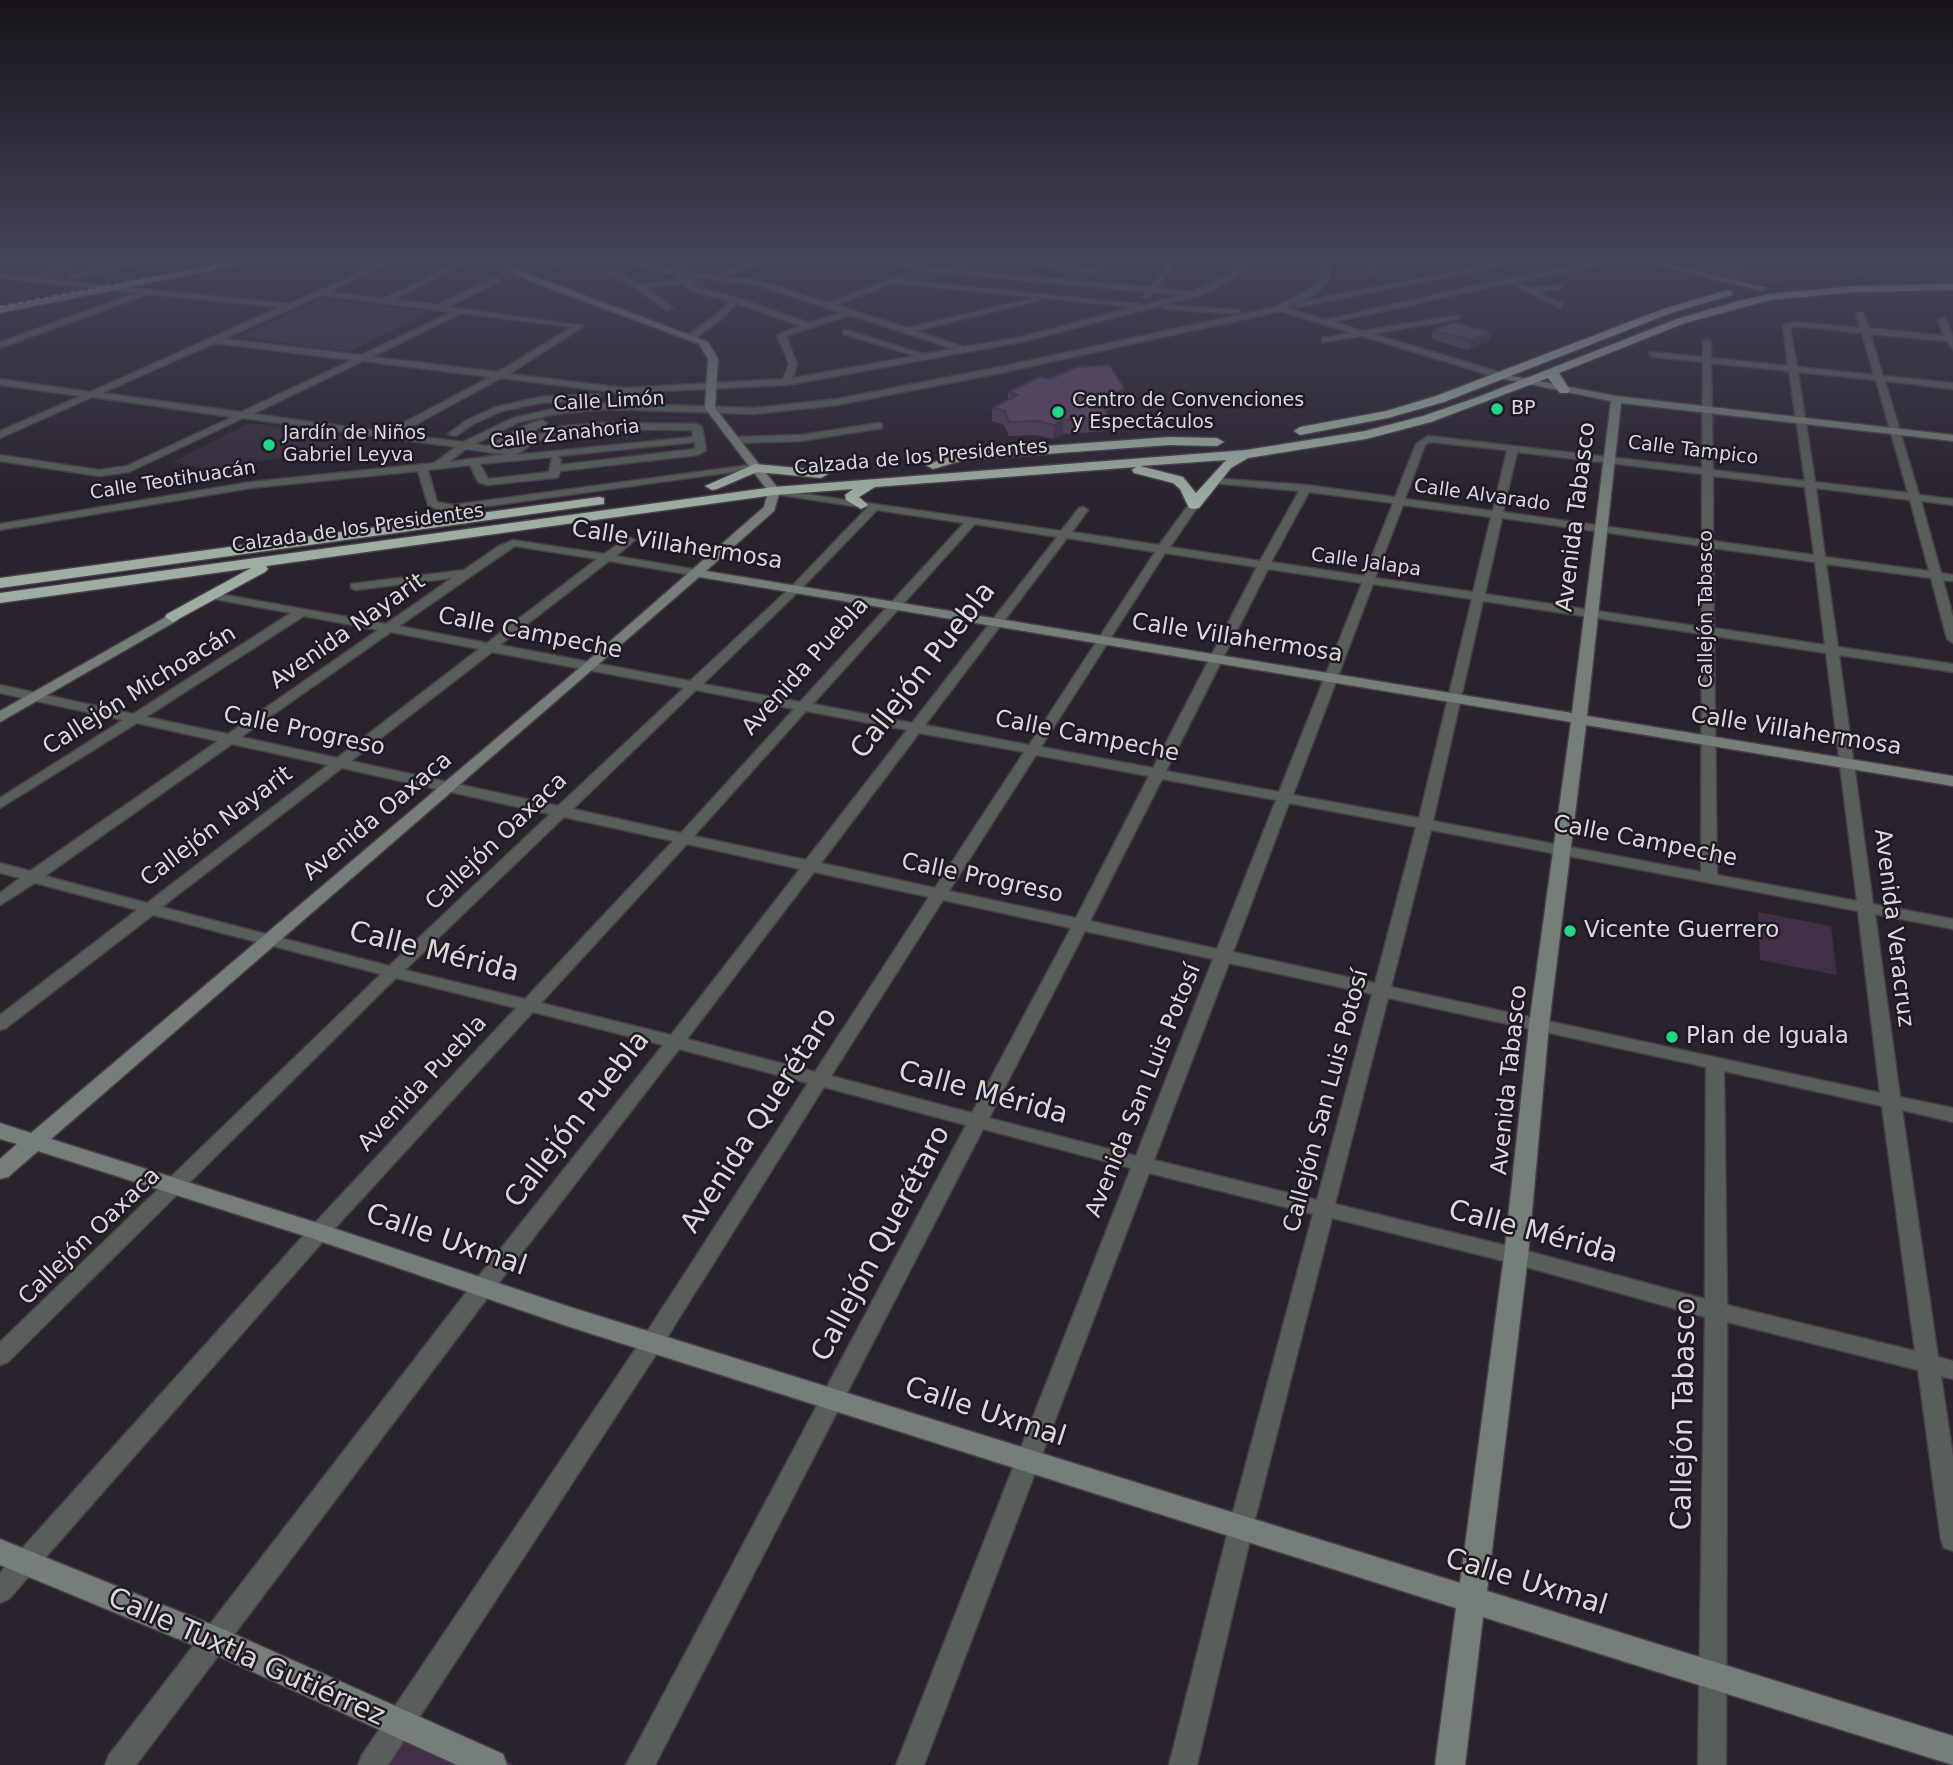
<!DOCTYPE html>
<html>
<head>
<meta charset="utf-8">
<style>
  body { margin:0 }
  canvas { display:block; background:#2a222d }
</style>
</head>
<body>
<canvas width="1953" height="1765"></canvas>
<script>
const ctx = document.querySelector('canvas').getContext('2d');
ctx.lineJoin = 'round';
function fill(path, color) { ctx.fillStyle = color; ctx.fill(path, 'evenodd'); }
const shape = rows => new Path2D(rows.map(r => 'M' + r).join(''));
function stroke(path, color, width, dash) { ctx.strokeStyle = color; ctx.lineWidth = width; ctx.lineCap = dash ? 'butt' : 'round'; ctx.setLineDash(dash || []); ctx.stroke(path); }
function label(font, color, halo, rows, align = 'center') {
  ctx.font = font + ' "DejaVu Sans",sans-serif'; ctx.lineWidth = 5; ctx.setLineDash([]); ctx.textBaseline = 'middle'; ctx.strokeStyle = halo; ctx.fillStyle = color; for (const [text, x, y, turn = 0] of rows) {
    ctx.save(); ctx.translate(x, y); ctx.rotate((+turn || 0) * Math.PI / 180); ctx.textAlign = isNaN(turn) ? turn : align; if (halo) ctx.strokeText(text, 0, 0); ctx.fillText(text, 0, 0); ctx.restore();
  }
}
fill(shape([
  [887,259,1005,259,987,273,926,267],
  [250,423,346,437,317,453,230,465,215,471,172,462]
]), '#362c3b');
fill(shape([
  [85,259,131,259,143,261,52,278,38,277],
  [1655,259,1953,259,1953,275,1901,273,1756,284],
  [321,300,377,306,429,312,350,351,237,337],
  [1758,912,1831,926,1837,975,1760,960],
  [411,1721,515,1765,382,1765]
]), '#412f48');
const street = shape([
  [71,259,82,259,38,278,289,304,389,259,399,259,329,292,383,299,465,259,473,259,393,300,437,305,493,278,499,278,499,282,447,307,584,326,509,374,625,388,783,379,789,364,777,335,800,326,736,303,724,317,696,338,690,338,690,334,718,313,730,301,690,291,682,284,647,288,673,308,666,310,637,289,605,272,612,270,641,285,680,279,677,274,653,271,615,259,628,259,677,270,678,264,673,259,682,259,686,263,684,271,718,275,718,272,765,259,778,259,722,276,761,281,828,303,900,276,904,278,902,280,1144,305,1182,295,1154,292,1147,299,1143,297,1147,292,921,271,874,259,889,259,921,267,1150,287,1171,259,1178,259,1158,288,1191,292,1224,277,1238,265,1199,259,1253,259,1251,266,1246,266,1230,281,1201,295,1021,342,787,385,640,392,636,395,501,378,398,434,463,442,513,418,557,408,606,403,754,408,837,399,1000,367,1275,307,1309,290,1320,281,1324,259,1332,259,1328,282,1315,294,1296,303,1518,259,1535,259,1298,307,1295,304,1286,308,1325,320,1508,278,1612,260,1616,262,1518,282,1529,288,1563,285,1560,289,1537,292,1563,304,1560,308,1509,283,1334,322,1362,331,1461,315,1458,319,1373,334,1502,373,1503,375,1499,378,1362,336,1322,342,1322,338,1351,333,1281,311,1000,373,837,405,754,414,606,409,557,414,519,422,475,444,487,446,526,425,542,420,547,423,545,425,499,447,510,449,529,438,563,426,602,423,697,424,702,427,706,450,698,455,560,471,558,477,554,478,487,485,478,482,470,465,428,470,437,502,453,505,757,464,757,468,753,469,453,511,436,509,428,505,418,471,251,488,0,530,0,524,251,482,434,463,456,447,243,418,129,472,99,476,0,461,0,455,99,470,127,466,232,417,92,397,0,438,0,431,81,396,0,385,0,379,90,392,280,307,148,294,0,348,0,342,137,293,0,278,0,274,29,277,71,259],
  [685,276,757,285,842,313,809,323,738,298,696,287,690,283,696,282,696,278,687,279,685,276],
  [893,283,1135,307,1021,337,964,347,915,331,1039,300,1035,298,907,328,836,305,893,283],
  [321,295,452,312,361,355,224,339,321,295],
  [462,313,572,327,498,372,372,357,462,313],
  [850,315,954,349,923,354,846,330,843,330,843,334,916,356,793,378,797,364,786,336,850,315],
  [215,343,352,360,241,412,102,393,215,343],
  [363,361,490,377,386,432,253,414,363,361],
  [602,429,692,430,693,437,516,455,535,442,564,432,602,429],
  [695,442,695,449,560,465,561,459,558,456,695,442],
  [466,449,488,452,506,454,449,462,466,449],
  [552,457,549,472,488,479,480,464,552,457],
  [144,259,160,259,71,279,67,277,144,259],
  [568,259,580,259,558,267,554,265,568,259],
  [1103,259,1110,259,1100,272,1091,273,1004,262,1008,260,1091,269,1103,259],
  [1367,259,1375,259,1377,277,1370,275,1367,259],
  [1166,305,1238,310,1242,312,1238,314,1163,309,1166,305],
  [1860,312,1864,314,1869,328,1944,336,1938,320,1945,318,1953,336,1953,349,1947,341,1870,334,1883,376,1953,383,1953,389,1885,381,1919,495,1953,499,1953,505,1921,501,1941,573,1953,575,1953,581,1943,580,1953,617,1953,643,1947,639,1931,578,1826,564,1838,647,1953,664,1953,672,1839,655,1873,904,1953,919,1953,929,1875,914,1900,1097,1953,1108,1953,1122,1902,1110,1938,1357,1953,1361,1953,1379,1941,1376,1953,1457,1953,1551,1944,1548,1941,1540,1918,1370,1727,1322,1726,1765,1698,1765,1705,1317,1516,1264,1332,1218,1253,1527,1197,1765,1169,1765,1229,1527,1313,1214,1149,1173,924,1765,896,1765,1131,1168,983,1129,655,1765,626,1765,966,1125,824,1087,661,1347,388,1765,358,1765,362,1755,645,1335,808,1083,679,1049,491,1293,136,1765,105,1765,109,1755,475,1281,663,1045,533,1012,326,1238,9,1599,0,1603,0,1573,312,1226,516,1008,396,978,8,1362,0,1365,0,1342,381,974,153,915,6,1028,0,1030,0,1015,137,910,35,883,0,905,0,893,20,878,0,873,0,863,30,871,218,741,137,723,0,808,0,798,123,720,0,693,0,685,133,714,291,613,209,598,209,592,386,624,452,578,355,590,351,588,351,584,464,570,499,546,513,540,604,554,629,537,635,540,616,556,698,570,704,573,698,576,609,561,500,645,690,681,791,587,867,508,774,494,770,493,770,489,1061,531,1079,508,1083,507,1088,510,1072,532,1159,545,1190,503,1194,502,1199,505,1170,547,1260,561,1299,491,1214,483,1210,482,1210,478,1306,485,1395,497,1416,444,1428,436,1702,468,1703,362,1653,357,1649,354,1650,352,1703,357,1703,342,1707,339,1711,342,1711,358,1788,366,1783,325,1796,322,1860,328,1856,314,1860,312],
  [1796,326,1862,333,1874,375,1797,367,1790,328,1796,326],
  [1711,363,1789,371,1805,481,1713,470,1711,363],
  [1798,372,1876,380,1908,493,1815,482,1798,372],
  [1430,442,1507,450,1493,511,1405,499,1425,445,1430,442],
  [1517,452,1702,474,1702,540,1503,512,1517,452],
  [1713,476,1805,487,1814,555,1713,541,1713,476],
  [1816,488,1910,500,1929,571,1825,557,1816,488],
  [1309,492,1393,503,1364,576,1271,562,1309,492],
  [1403,505,1491,517,1473,592,1375,578,1403,505],
  [877,510,964,523,800,702,703,684,799,591,877,510],
  [1502,518,1702,546,1702,627,1485,594,1502,518],
  [975,524,1057,537,912,723,813,704,975,524],
  [1067,538,1155,552,1029,745,925,725,1067,538],
  [515,546,597,559,487,643,399,626,515,546],
  [1713,548,1815,562,1825,645,1714,628,1713,548],
  [1165,553,1257,567,1153,768,1041,747,1165,553],
  [1268,569,1362,583,1279,792,1166,771,1268,569],
  [1373,584,1472,599,1419,818,1293,795,1373,584],
  [1483,601,1702,634,1701,872,1433,821,1483,601],
  [304,616,378,630,228,734,146,717,304,616],
  [391,632,479,649,337,758,241,737,391,632],
  [1714,636,1826,653,1857,901,1717,875,1714,636],
  [492,652,684,688,558,806,351,761,492,652],
  [696,690,794,709,681,833,573,809,696,690],
  [806,711,907,730,806,860,694,836,806,711],
  [919,733,1024,752,935,888,821,863,919,733],
  [232,744,328,765,147,903,45,876,232,744],
  [1036,755,1149,776,1076,918,949,891,1036,755],
  [342,768,550,814,389,966,162,907,342,768],
  [1162,779,1276,800,1217,949,1090,921,1162,779],
  [1289,803,1416,827,1375,983,1233,952,1289,803],
  [564,817,673,841,525,999,405,970,564,817],
  [1431,830,1858,911,1880,1093,1391,987,1431,830],
  [687,844,800,869,671,1035,541,1003,687,844],
  [814,872,929,897,815,1072,687,1039,814,872],
  [943,900,1071,928,972,1113,831,1076,943,900],
  [1085,931,1213,959,1136,1156,989,1118,1085,931],
  [1229,963,1372,994,1317,1200,1154,1160,1229,963],
  [1388,998,1706,1067,1705,1299,1516,1248,1335,1204,1388,998],
  [1724,1071,1882,1106,1915,1351,1727,1305,1724,1071],
  [597,394,600,395,600,399,540,403,502,411,473,424,456,436,448,434,467,420,496,407,540,397,597,394],
  [879,423,882,424,882,428,801,441,736,443,731,440,736,437,801,435,879,423]
]);
const secondary = shape([
  [498,259,506,259,510,264,533,276,708,342,718,359,715,408,780,491,774,511,706,571,1572,713,1611,401,1499,378,1494,375,1496,373,1616,396,1953,435,1953,441,1621,403,1587,716,1953,776,1953,786,1586,725,1549,1025,1528,1256,1487,1591,1953,1736,1953,1765,1483,1617,1465,1765,1435,1765,1456,1608,570,1327,311,1238,38,1151,8,1177,0,1179,0,1159,17,1144,0,1139,0,1123,31,1133,583,665,764,507,768,491,705,408,708,359,699,344,527,280,504,268,498,259],
  [699,577,1571,722,1529,1025,1504,1256,1460,1583,570,1307,327,1226,51,1139,699,577],
  [1631,259,1648,259,1767,288,1763,291,1631,259],
  [173,613,178,614,178,620,0,722,0,711,173,613],
  [0,1539,225,1630,503,1754,507,1765,457,1765,205,1650,0,1565,0,1539]
]);
const primary = shape([
  [248,259,267,259,0,313,0,307,248,259]
]);
const highway = shape([
  [1953,284,1953,290,1856,292,1770,300,1685,323,1559,373,1570,390,1568,393,1560,393,1548,378,1431,422,1366,439,1248,458,1231,468,1199,508,1194,509,1189,508,1180,489,1173,483,1134,473,1132,470,1136,467,875,487,859,497,868,505,861,509,846,500,845,495,853,489,774,495,266,566,268,569,265,572,173,622,165,617,167,614,251,568,0,603,0,593,774,487,1246,450,1365,431,1423,416,1478,397,1677,319,1735,302,1770,294,1856,286,1953,284],
  [1226,460,1196,493,1183,477,1140,466,1226,460],
  [1728,290,1732,291,1732,295,1671,313,1444,402,1388,418,1300,435,1294,431,1300,427,1386,411,1436,396,1663,309,1728,290],
  [1169,437,1217,438,1224,442,1217,446,1169,445,964,460,933,469,926,465,963,452,1169,437],
  [755,464,821,470,828,474,821,478,757,472,717,489,712,490,705,486,755,464],
  [599,497,604,498,604,504,0,588,0,578,599,497]
]);
stroke(street, '#473f49', 3);
stroke(secondary, '#473f49', 3);
stroke(primary, '#473f49', 3);
stroke(highway, '#473f49', 3);
fill(street, '#585e5a');
fill(secondary, '#757e78');
fill(primary, '#8a978f');
fill(highway, '#9eaea3');
stroke(shape([
  [0,307,249,259]
]), '#b1abb3', 2.5, [4.5, 4.5]);
fill(shape([
  [1687,259,1789,259,1786,269,1778,270,1777,273,1743,276,1738,273,1721,274],
  [1433,330,1490,341,1468,350,1431,339],
  [1050,379,1123,401,1105,412,1109,417,1108,431,1063,434,1053,439,1036,435,1009,436,1004,425,992,421,992,408,1008,400,1008,392]
]), '#523c59');
fill(shape([
  [1774,259,1789,259,1786,269,1778,270,1777,273,1743,276,1747,264],
  [1491,332,1490,341,1468,350,1470,340],
  [1124,388,1123,401,1098,416,1099,402],
  [1063,420,1063,434,1053,439,1054,425]
]), '#423149');
const building = shape([
  [1716,259,1774,259,1780,262,1747,264,1741,262,1724,263,1716,259],
  [1454,322,1491,332,1470,340,1433,330,1454,322],
  [1110,365,1124,388,1099,402,1109,417,1063,420,1054,425,1037,421,1009,422,1005,411,992,408,1018,395,1008,392,1040,377,1050,379,1077,367,1110,365]
]);
fill(building, '#5f4668');
stroke(building, '#423149', 2);
const sky = ctx.createLinearGradient(0, 0, 0, 507);
sky.addColorStop(0, '#171319');
sky.addColorStop(0.51, '#444457');
sky.addColorStop(1, '#44445700');
ctx.fillStyle = sky;
ctx.fillRect(0, 0, 1953, 507);
for (const [x, y, r, color] of [
  [1497,409,7,"#1ed887"],
  [1058,412,7,"#1ed887"],
  [269,445,7,"#1ed887"],
  [1570,931,7,"#1ed887"],
  [1672,1037,7,"#1ed887"]
]) { const dot = new Path2D(); dot.arc(x, y, r, 0, 2 * Math.PI); ctx.fillStyle = color; ctx.fill(dot); stroke(dot, '#201923', 2.5); }
label('19px', '#ddd8df', '#201923', [
  ["Centro de Convenciones",1072,401],
  ["y Espectáculos",1072,423],
  ["BP",1511,409],
  ["Jardín de Niños",283,434],
  ["Gabriel Leyva",283,456]
], 'left');
label('19px', '#ddd8df', '#201923', [
  ["Calle Limón",609,402,-3],
  ["Calle Zanahoria",565,435,-6],
  ["Calle Tampico",1693,451,7],
  ["Calzada de los Presidentes",921,458,-5],
  ["Calle Teotihuacán",173,481,-9],
  ["Calle Alvarado",1482,496,8],
  ["Calzada de los Presidentes",358,529,-8],
  ["Calle Jalapa",1366,563,8],
  ["Callejón Tabasco",1707,609,-90]
]);
label('23px', '#ddd8df', '#201923', [
  ["Avenida Tabasco",1577,517,-83],
  ["Calle Villahermosa",677,546,9],
  ["Avenida Nayarit",348,632,-35],
  ["Calle Campeche",530,634,11],
  ["Calle Villahermosa",1237,639,9],
  ["Avenida Puebla",806,667,-48],
  ["Callejón Michoacán",140,691,-32],
  ["Calle Progreso",304,732,12],
  ["Calle Villahermosa",1796,732,9],
  ["Calle Campeche",1087,737,11],
  ["Avenida Oaxaca",378,817,-40],
  ["Callejón Nayarit",217,827,-37],
  ["Callejón Oaxaca",497,842,-44],
  ["Calle Campeche",1645,842,11],
  ["Calle Progreso",982,879,12],
  ["Avenida Veracruz",1893,928,83],
  ["Avenida Tabasco",1510,1080,-84],
  ["Avenida Puebla",423,1084,-47],
  ["Avenida San Luis Potosí",1144,1091,-68],
  ["Callejón San Luis Potosí",1327,1101,-75],
  ["Callejón Oaxaca",90,1237,-44]
]);
label('23px', '#ddd8df', '#201923', [
  ["Vicente Guerrero",1584,931],
  ["Plan de Iguala",1686,1037]
], 'left');
label('28px', '#ddd8df', '#201923', [
  ["Callejón Puebla",924,671,-52],
  ["Calle Mérida",434,953,14],
  ["Calle Mérida",983,1094,15],
  ["Callejón Puebla",578,1120,-52],
  ["Avenida Querétaro",760,1121,-57],
  ["Calle Mérida",1533,1233,15],
  ["Calle Uxmal",446,1241,19],
  ["Callejón Querétaro",882,1244,-62],
  ["Calle Uxmal",985,1413,18],
  ["Callejón Tabasco",1685,1414,-89],
  ["Calle Uxmal",1526,1583,17],
  ["Calle Tuxtla Gutiérrez",246,1658,24]
]);
</script>
</body>
</html>
